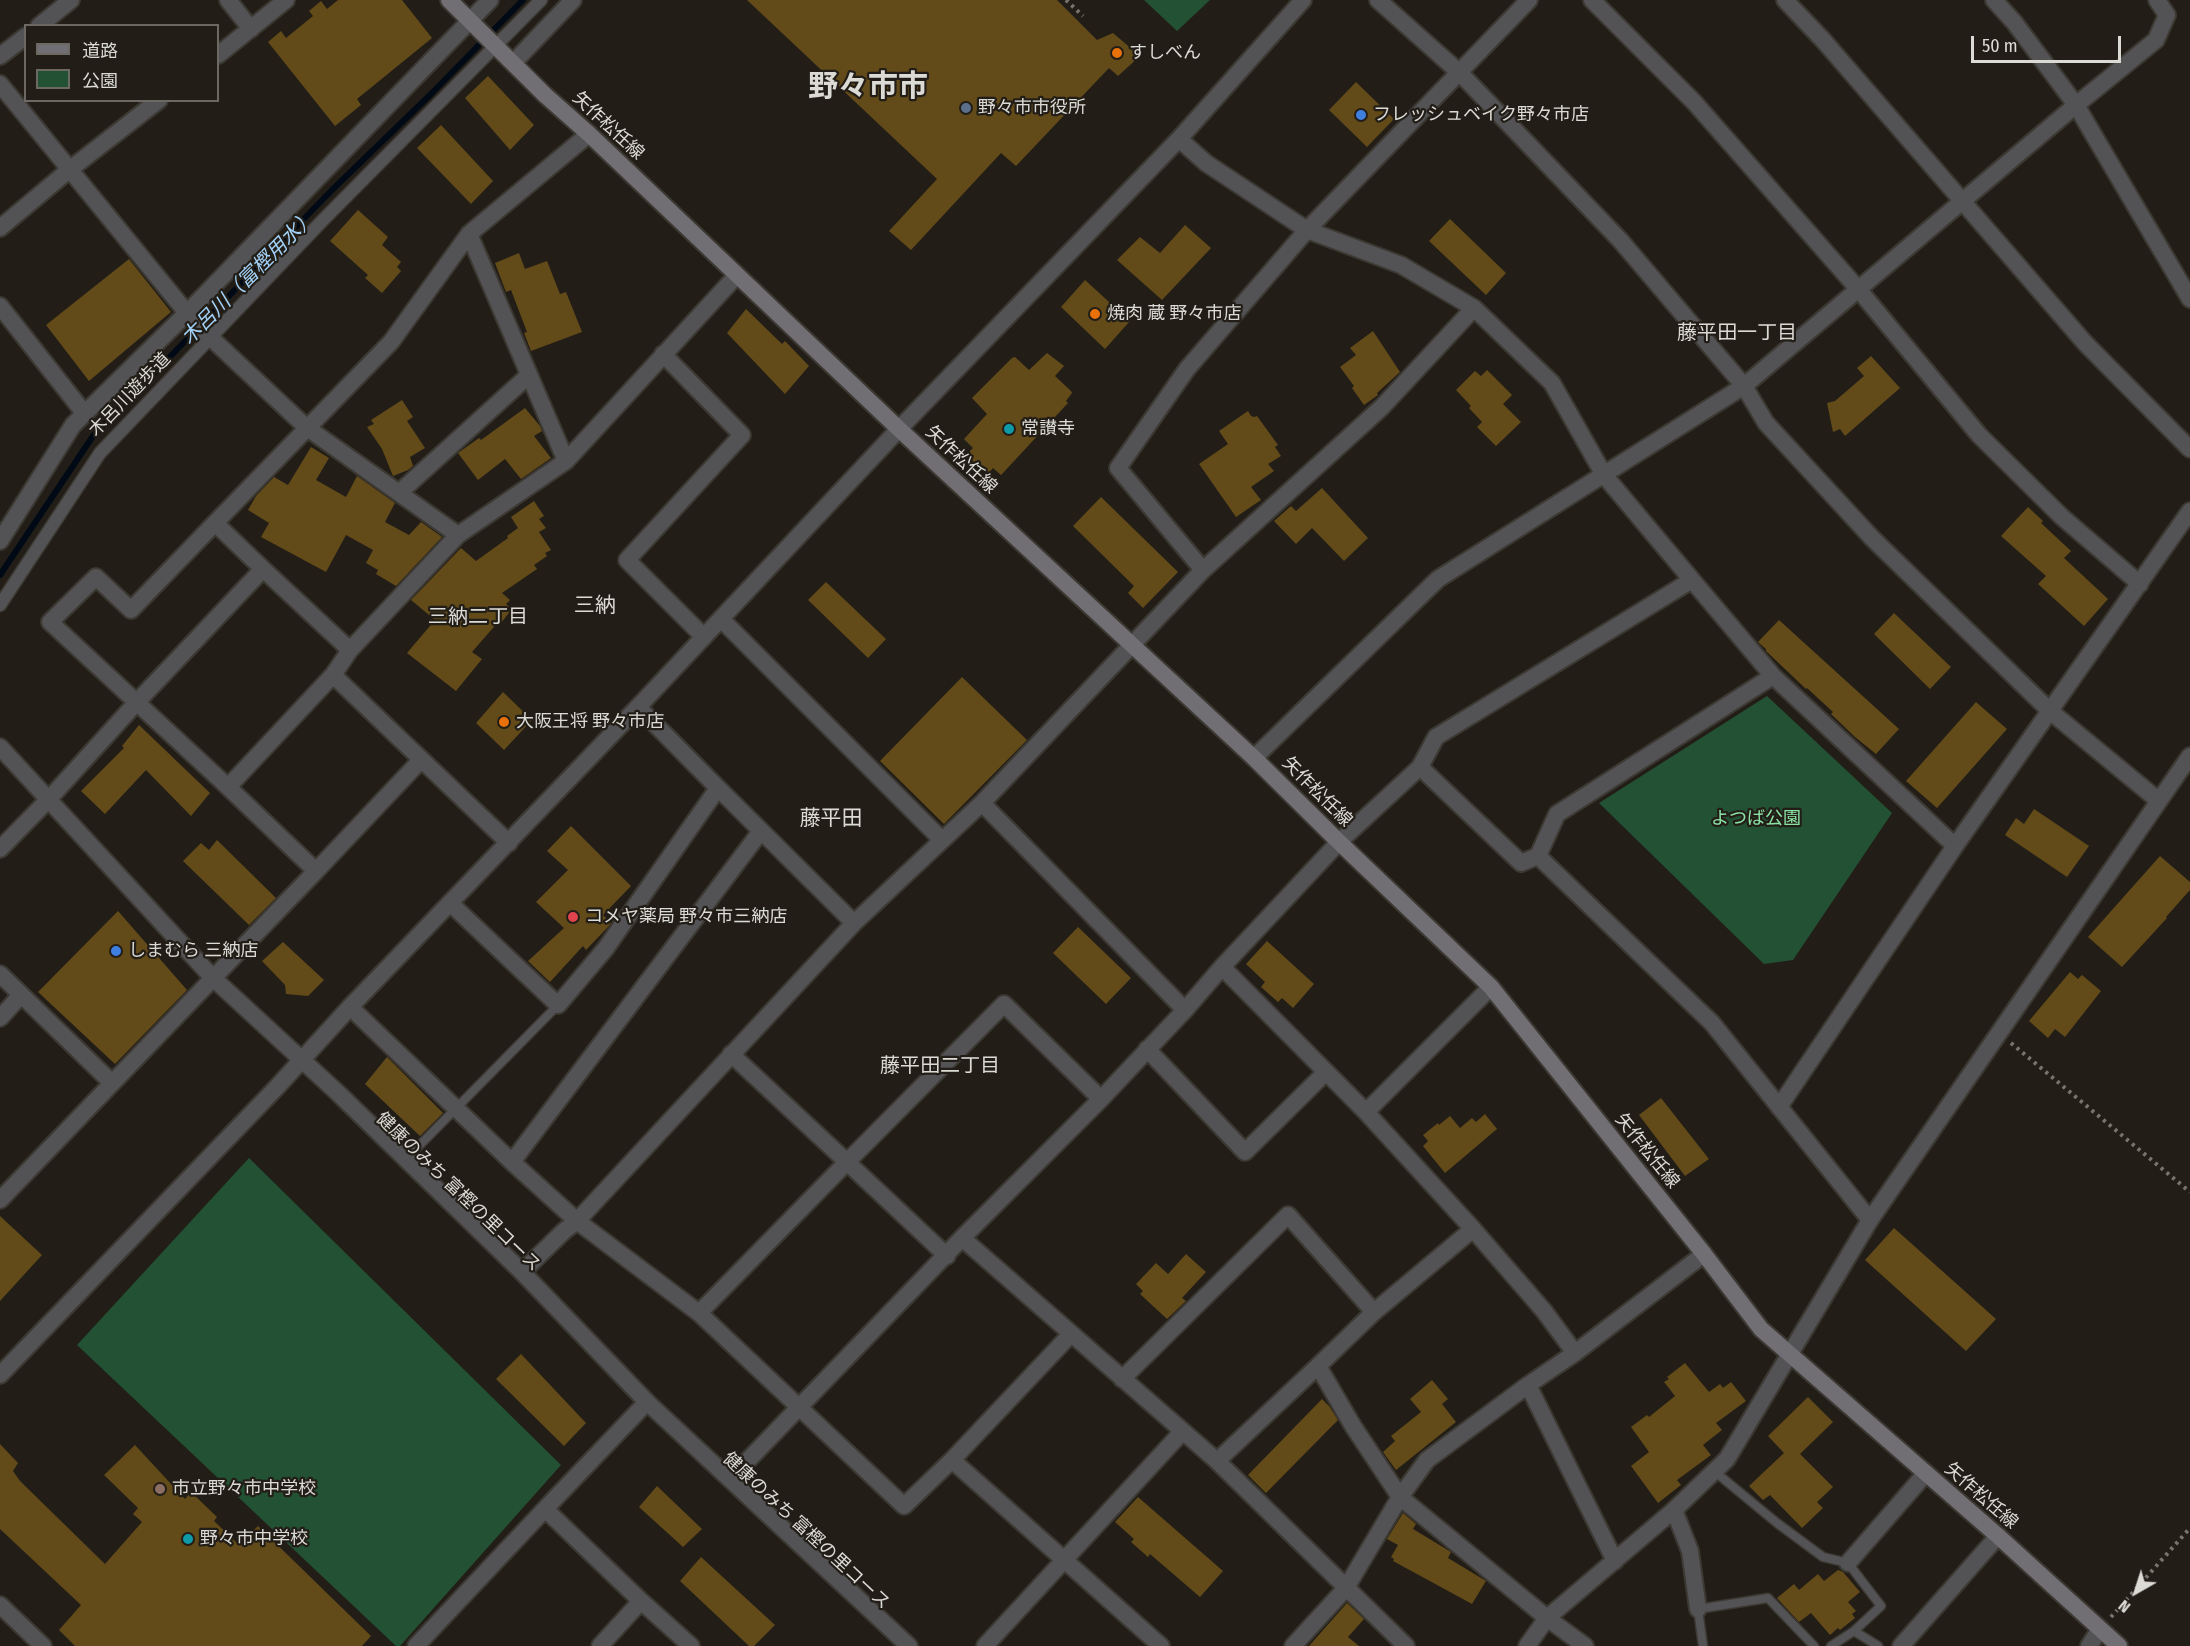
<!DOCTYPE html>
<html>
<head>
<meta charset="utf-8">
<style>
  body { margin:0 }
  #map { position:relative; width:2190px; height:1646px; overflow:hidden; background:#221e17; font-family:"Fira Sans Condensed","Noto Sans JP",sans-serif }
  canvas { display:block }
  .legend { position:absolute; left:24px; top:24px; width:195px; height:78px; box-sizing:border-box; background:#221e17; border:2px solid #6c6963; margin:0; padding:8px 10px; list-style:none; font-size:18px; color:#dcdad5 }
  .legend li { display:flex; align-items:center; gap:12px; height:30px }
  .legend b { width:30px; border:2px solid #6c6963 }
  .north { position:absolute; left:2106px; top:1562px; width:60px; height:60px; -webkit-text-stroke:4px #221e17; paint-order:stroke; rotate:219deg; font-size:16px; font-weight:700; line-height:24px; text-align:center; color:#dcdad5 }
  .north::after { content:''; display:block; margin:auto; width:21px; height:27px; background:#dcdad5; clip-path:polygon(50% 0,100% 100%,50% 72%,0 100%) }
  .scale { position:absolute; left:1971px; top:36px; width:150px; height:27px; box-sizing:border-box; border:3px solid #dcdad5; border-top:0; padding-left:8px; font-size:18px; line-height:21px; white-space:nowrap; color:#dcdad5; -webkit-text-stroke:4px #221e17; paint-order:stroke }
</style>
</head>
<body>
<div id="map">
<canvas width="2190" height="1646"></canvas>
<ul class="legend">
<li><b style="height:8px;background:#716e74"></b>道路</li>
<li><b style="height:16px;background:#235133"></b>公園</li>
</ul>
<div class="north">N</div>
<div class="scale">50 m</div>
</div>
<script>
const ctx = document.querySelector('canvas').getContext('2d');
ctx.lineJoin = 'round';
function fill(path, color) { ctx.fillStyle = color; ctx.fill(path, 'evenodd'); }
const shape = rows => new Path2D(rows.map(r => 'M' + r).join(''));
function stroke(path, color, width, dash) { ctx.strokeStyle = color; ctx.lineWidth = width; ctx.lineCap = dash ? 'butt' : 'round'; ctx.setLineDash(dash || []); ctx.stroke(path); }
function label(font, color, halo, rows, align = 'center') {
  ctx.font = font + ' "Fira Sans Condensed","Noto Sans JP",sans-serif'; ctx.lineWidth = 4.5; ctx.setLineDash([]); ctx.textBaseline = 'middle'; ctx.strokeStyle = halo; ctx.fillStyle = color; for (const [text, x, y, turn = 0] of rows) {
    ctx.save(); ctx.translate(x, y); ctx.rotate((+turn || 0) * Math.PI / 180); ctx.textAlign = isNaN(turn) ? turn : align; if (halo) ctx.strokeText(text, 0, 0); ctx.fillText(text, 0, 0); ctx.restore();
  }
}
fill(shape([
  [1144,0,1210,0,1177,31],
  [1767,696,1892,813,1793,960,1764,964,1599,803],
  [249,1158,561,1465,400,1646,396,1646,77,1345]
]), '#235133');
stroke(shape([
  [0,575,93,436,331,191,431,94,523,0]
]), '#000a16', 6);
fill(shape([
  [338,0,402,0,432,38,357,99,361,105,335,126,268,42,281,31,286,38,313,16,309,11,321,1,327,9],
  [747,0,1057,0,1097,40,1113,33,1140,56,1118,76,1109,68,1016,166,1001,153,911,250,889,231,937,179],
  [488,76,534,125,510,150,465,98],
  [1356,82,1394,119,1367,147,1329,110],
  [441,125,493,181,471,204,417,148],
  [358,210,388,237,382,245,401,262,397,267,401,271,382,293,365,278,368,275,330,241],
  [1450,219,1506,273,1486,295,1429,241],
  [1185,225,1211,248,1162,300,1117,260,1140,237,1160,253],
  [519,253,525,269,547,261,560,294,566,292,582,332,531,351,524,333,527,332,511,290,506,292,495,263],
  [129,259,171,312,89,381,46,325],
  [1085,280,1130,321,1105,349,1061,307],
  [746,309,782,344,785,341,809,366,785,394,727,333],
  [1373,331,1400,372,1377,393,1378,395,1364,405,1352,388,1354,386,1340,367,1356,355,1350,348],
  [1047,353,1064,366,1055,376,1071,391,1072,393,1066,401,1068,403,1002,474,1001,475,993,468,987,475,966,455,973,448,964,439,987,414,972,398,1012,358,1015,357,1029,370],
  [1871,356,1900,388,1845,436,1840,429,1833,432,1827,403,1835,401,1864,376,1857,368],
  [1487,370,1512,395,1503,404,1521,422,1496,446,1477,427,1482,422,1469,408,1471,406,1456,390,1475,371,1481,376],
  [402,400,413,417,407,421,425,448,410,457,413,466,408,470,393,476,382,449,367,427,374,424,371,420],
  [525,408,540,426,542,431,534,436,551,458,521,479,505,459,478,480,458,453,479,438,481,440],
  [1248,411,1251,416,1254,417,1257,416,1278,445,1275,447,1281,456,1268,464,1274,471,1251,487,1261,500,1236,517,1199,464,1228,444,1219,431],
  [311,447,329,458,316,480,346,497,357,476,395,503,385,522,409,535,421,522,442,537,396,586,376,574,378,570,366,563,373,550,346,535,326,572,261,537,269,523,248,510,256,496,274,477,288,485],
  [1322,488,1368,538,1344,561,1312,528,1296,544,1274,521,1291,506,1296,511],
  [1101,497,1178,572,1143,608,1128,593,1134,586,1073,526],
  [534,501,544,516,539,519,546,528,539,532,551,550,545,553,547,556,534,565,537,569,502,593,510,600,506,604,512,609,501,623,499,621,472,652,482,659,456,691,407,653,435,620,411,600,461,548,476,561,508,538,507,536,518,528,511,517],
  [2028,507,2043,521,2041,523,2071,551,2064,558,2108,599,2084,626,2038,584,2046,576,2001,536],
  [826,582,886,639,868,658,808,600],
  [1894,613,1951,667,1930,689,1874,634],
  [1779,620,1899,729,1876,754,1855,737,1831,714,1833,712,1807,688,1806,689,1766,651,1766,649,1758,642],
  [962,677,1027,740,944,824,880,761],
  [503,692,532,720,504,750,476,723],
  [1976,702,2007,729,1937,808,1906,781],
  [139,725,210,793,191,816,146,770,105,814,81,791,124,748,122,746],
  [2034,809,2089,846,2067,877,2005,835,2016,818,2024,824],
  [571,826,631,886,603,915,611,923,608,927,586,950,583,946,550,982,528,961,564,928,536,902,568,870,547,851],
  [217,840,276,898,249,925,183,861,201,843,209,850],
  [2160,856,2190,882,2190,890,2166,917,2167,918,2122,967,2088,937],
  [118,911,187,990,115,1064,38,992],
  [1078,927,1131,978,1106,1004,1053,953],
  [1267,941,1314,984,1293,1008,1282,998,1278,1002,1261,987,1265,982,1246,964],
  [283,942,324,980,308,996,286,994,285,985,262,961],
  [2070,972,2078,979,2082,975,2101,991,2065,1037,2055,1029,2048,1038,2029,1021],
  [387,1057,443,1113,420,1136,365,1084],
  [1661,1098,1709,1159,1685,1176,1639,1115],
  [1485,1114,1497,1129,1445,1173,1423,1146,1428,1141,1423,1135,1438,1123,1439,1125,1450,1116,1460,1128,1472,1118,1476,1122],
  [0,1216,42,1255,0,1301],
  [1894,1228,1996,1319,1966,1351,1865,1260],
  [1186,1254,1206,1272,1182,1298,1186,1301,1167,1319,1140,1294,1143,1291,1136,1284,1156,1263,1168,1274],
  [521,1354,586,1423,564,1446,496,1379],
  [1685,1363,1709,1392,1720,1384,1723,1388,1731,1382,1746,1401,1716,1423,1722,1430,1703,1445,1711,1455,1677,1480,1681,1485,1658,1503,1631,1466,1649,1452,1631,1427,1647,1415,1649,1417,1675,1396,1664,1382,1669,1379,1667,1377],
  [1432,1380,1448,1399,1442,1404,1456,1422,1396,1470,1383,1452,1395,1441,1391,1436,1421,1412,1410,1399],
  [1808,1397,1833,1422,1800,1454,1833,1487,1817,1502,1823,1508,1802,1528,1770,1495,1763,1500,1749,1486,1784,1453,1768,1436],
  [1322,1399,1329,1406,1338,1420,1266,1493,1248,1475],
  [0,1444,18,1463,13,1471,20,1481,105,1564,142,1522,133,1514,138,1508,104,1475,135,1445,185,1499,191,1492,217,1517,214,1521,239,1545,258,1526,371,1636,362,1646,75,1646,59,1630,81,1605,0,1529],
  [657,1486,702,1529,683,1547,639,1507],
  [1138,1497,1223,1571,1200,1597,1150,1554,1148,1557,1131,1542,1134,1539,1115,1522],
  [1403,1513,1416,1524,1413,1529,1451,1552,1448,1558,1486,1581,1472,1604,1393,1561,1394,1559,1391,1557,1398,1545,1387,1539],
  [701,1557,775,1625,754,1646,749,1646,680,1581],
  [1838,1570,1843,1572,1860,1592,1848,1602,1856,1611,1852,1614,1855,1618,1840,1630,1838,1628,1830,1635,1811,1613,1799,1622,1777,1598,1794,1584,1799,1590,1818,1574,1824,1581],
  [1347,1603,1364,1619,1348,1637,1359,1646,1309,1646]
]), '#624a19');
const service = shape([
  [406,1159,558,1005],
  [1714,1471,1777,1523,1823,1557,1848,1563,1881,1606,1854,1631],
  [1703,1646,1698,1609,1768,1598,1814,1646],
  [1831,1646,1854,1631,1878,1646]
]);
const pedestrian = shape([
  [0,605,100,453,323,220,541,0]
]);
const minor = shape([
  [228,0,251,29],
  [1592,0,1694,102,1859,290,1979,435,2062,517,2140,584],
  [1785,0,1823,40,2085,343,2190,449],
  [2157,0,2167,15,2156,40,2076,105,2190,299],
  [39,26,71,0],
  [218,55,286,0],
  [0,56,26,36],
  [514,62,573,0],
  [0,84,187,313,210,337,306,427,458,535],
  [1179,139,1206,163,1307,230,1401,265,1474,308,1552,383,1604,475,1692,580],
  [0,228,69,170,159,100],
  [469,234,566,461],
  [0,306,85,414],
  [663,354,742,435,627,560,704,637],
  [400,492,529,375],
  [215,523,131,610,96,577,50,622,228,787,333,675,350,650,458,535,566,461,737,275],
  [0,541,73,425,187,313,490,0],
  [263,569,350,650],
  [1203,570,1118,468,1187,369,1307,230,1529,0],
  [721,619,941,839],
  [333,675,509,843],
  [1254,758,1438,579,1744,386],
  [1420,767,1521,863,1538,856,1712,1023,1870,1220],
  [228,787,316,871,421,760],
  [718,788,854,923],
  [982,803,1185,1010,1222,967,1339,842,1420,767,1436,737,1692,580,1773,676,1955,846,2190,511],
  [0,849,49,799,136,703,263,569,215,523,391,342,469,234,589,134],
  [1538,856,1557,814,1773,676],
  [450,903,558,1005,606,948,718,788,638,707],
  [1222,967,1366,1112,1473,1229,1374,1312,1318,1366,1353,1426,1400,1497,1547,1618,1585,1646],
  [0,974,112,1083],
  [350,1007,512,1162,577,1221,699,1313,904,1506,952,1460,1071,1334],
  [0,1018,21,995],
  [1147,1049,1245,1152,1326,1072],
  [731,1054,847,1162,1004,1004,1101,1099],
  [1779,1107,1955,846],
  [1366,1112,1491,987],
  [512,1162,761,831],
  [0,1200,316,871],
  [1473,1229,1544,1311,1575,1353],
  [962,1238,1217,1461,1406,1646],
  [522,1272,564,1231,577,1221,854,923,982,803,1203,570,1382,407,1474,308],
  [699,1313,847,1162,947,1256],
  [1122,1379,1288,1215,1374,1312],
  [1528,1385,1615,1561],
  [647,1402,545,1509,641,1601,691,1646],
  [952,1460,1161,1646],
  [1217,1461,1318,1366],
  [730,1479,962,1238,1101,1099,1185,1010],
  [1674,1510,1690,1551,1698,1609],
  [1848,1563,1926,1473],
  [0,1605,43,1646],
  [416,1646,545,1509],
  [600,1646,641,1601],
  [985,1646,1182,1432],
  [1293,1646,1346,1588,1400,1497,1427,1460,1528,1385,1575,1353,1704,1254],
  [1901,1646,1998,1536],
  [2089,1646,2100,1629]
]);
const tertiary = shape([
  [1378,0,1460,73,1620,240,1744,386,1766,423,1872,538,2050,711,2159,801],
  [1744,386,2076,105,2014,22,1994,0],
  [0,747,213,978,339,1094,522,1272,647,1402,909,1646],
  [0,1375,277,1087,350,1007,638,707,899,429,1179,139,1303,0],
  [1527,1646,1547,1618,1674,1510,1727,1459,1870,1220,2190,756]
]);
const secondary = shape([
  [449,0,545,95,589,134,899,429,1254,758,1339,842,1491,987,1704,1254,1761,1329,1998,1536,2119,1646]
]);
stroke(service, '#3c3832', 11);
stroke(pedestrian, '#3c3832', 15);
stroke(minor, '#3c3832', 20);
stroke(tertiary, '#3c3832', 20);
stroke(secondary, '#3c3832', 20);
stroke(shape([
  [1066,0,1083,16],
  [2011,1043,2190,1192],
  [2111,1617,2190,1528]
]), '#78756f', 4, [3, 4.5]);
stroke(service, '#535255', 8);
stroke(pedestrian, '#535255', 12);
stroke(minor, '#535255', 16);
stroke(tertiary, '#535255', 16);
stroke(secondary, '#716e74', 16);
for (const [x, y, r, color] of [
  [1117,53,6,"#e8710a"],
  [966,108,6,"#5c6f8a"],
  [1361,115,6,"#3f7fe0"],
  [1095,314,6,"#e8710a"],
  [1009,429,6,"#0f9aa8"],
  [504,722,6,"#e8710a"],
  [573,917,6,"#e0444e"],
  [116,951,6,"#3f7fe0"],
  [160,1489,6,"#8d6e63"],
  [188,1539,6,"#0f9aa8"]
]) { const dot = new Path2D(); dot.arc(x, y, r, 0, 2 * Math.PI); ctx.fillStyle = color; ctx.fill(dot); stroke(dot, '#221e17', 2); }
label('18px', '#dcdad5', '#221e17', [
  ["すしべん",1129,53],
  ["野々市市役所",978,108],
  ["フレッシュベイク野々市店",1373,115],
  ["焼肉 蔵 野々市店",1107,314],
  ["常讃寺",1021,429],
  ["大阪王将 野々市店",516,722],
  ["コメヤ薬局 野々市三納店",585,917],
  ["しまむら 三納店",128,951],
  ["市立野々市中学校",172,1489],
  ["野々市中学校",200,1539]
], 'left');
label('18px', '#dcdad5', '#221e17', [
  ["矢作松任線",608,126,43],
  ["木呂川遊歩道",130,395,-46],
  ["矢作松任線",961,460,43],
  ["矢作松任線",1317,792,45],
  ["矢作松任線",1647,1151,51],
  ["健康のみち 富樫の里コース",458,1192,44],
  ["矢作松任線",1981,1496,41],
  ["健康のみち 富樫の里コース",806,1531,43]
]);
label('18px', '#8ae2a4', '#221e17', [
  ["よつば公園",1756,819]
]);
label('italic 20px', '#a3d2f8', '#221e17', [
  ["木呂川（富樫用水）",249,278,-45]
]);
label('20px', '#dcdad5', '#221e17', [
  ["藤平田一丁目",1737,333],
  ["三納二丁目",478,617],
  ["藤平田二丁目",940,1066]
]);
label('21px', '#dcdad5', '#221e17', [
  ["三納",595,606],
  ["藤平田",831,819]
]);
label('bold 30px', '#dcdad5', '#221e17', [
  ["野々市市",868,88]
]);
</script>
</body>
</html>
